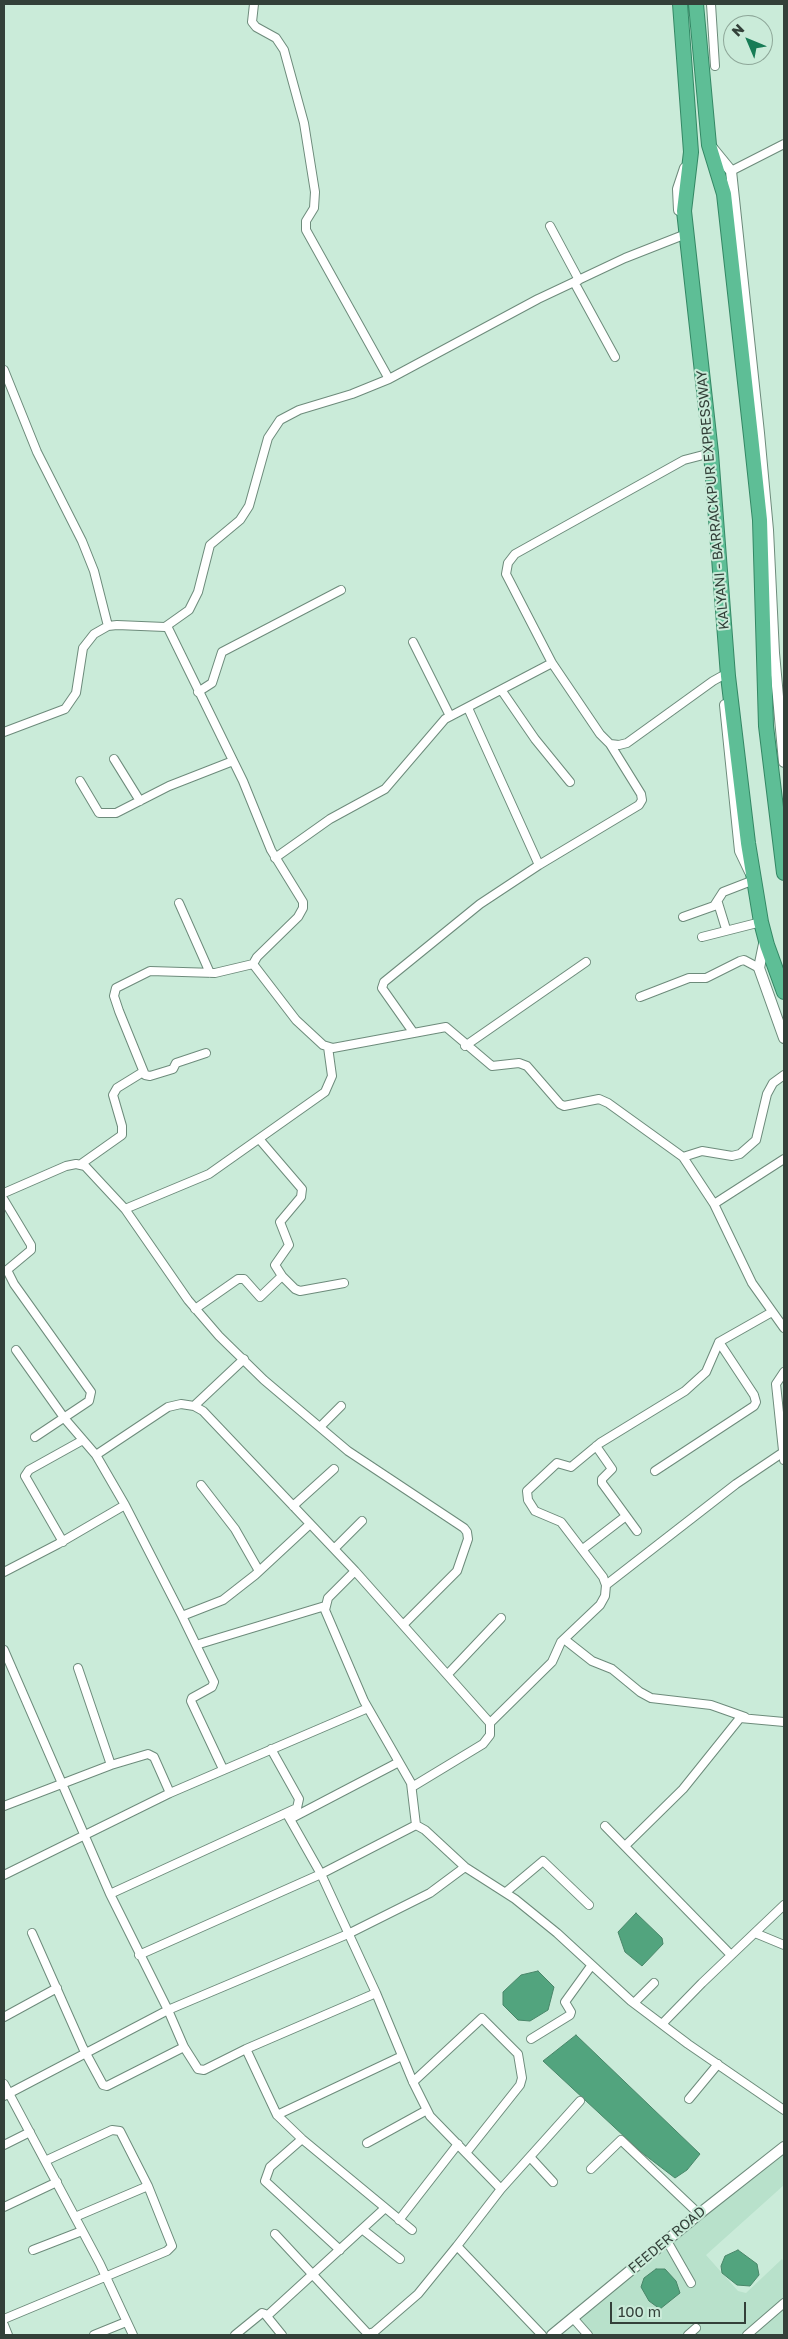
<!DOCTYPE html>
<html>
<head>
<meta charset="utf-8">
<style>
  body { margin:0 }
  #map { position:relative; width:788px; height:2339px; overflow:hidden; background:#caebd9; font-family:"Golos Text",sans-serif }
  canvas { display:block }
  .frame { position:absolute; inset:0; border:5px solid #334039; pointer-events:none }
  .north { position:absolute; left:723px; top:15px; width:50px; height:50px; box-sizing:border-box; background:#caebd9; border:1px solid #8ea799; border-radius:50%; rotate:315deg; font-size:14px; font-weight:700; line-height:20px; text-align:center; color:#334039 }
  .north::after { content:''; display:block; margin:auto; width:18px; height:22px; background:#177c56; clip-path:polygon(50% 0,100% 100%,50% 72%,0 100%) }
  .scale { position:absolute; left:610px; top:2302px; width:136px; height:22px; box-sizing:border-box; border:2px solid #334039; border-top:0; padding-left:6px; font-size:15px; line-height:18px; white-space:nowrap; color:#334039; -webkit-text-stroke:4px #caebd9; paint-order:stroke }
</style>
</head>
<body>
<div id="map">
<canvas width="788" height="2339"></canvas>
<div class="frame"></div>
<div class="north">N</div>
<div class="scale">100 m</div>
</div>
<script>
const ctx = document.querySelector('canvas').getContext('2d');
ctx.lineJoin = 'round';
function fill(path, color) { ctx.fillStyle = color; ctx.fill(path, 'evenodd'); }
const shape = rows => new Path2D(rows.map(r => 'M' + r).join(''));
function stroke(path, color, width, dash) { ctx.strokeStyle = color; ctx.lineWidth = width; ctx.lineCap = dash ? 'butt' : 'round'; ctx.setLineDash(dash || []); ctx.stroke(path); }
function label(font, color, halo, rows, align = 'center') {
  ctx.font = font + ' "Golos Text",sans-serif'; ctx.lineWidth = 4; ctx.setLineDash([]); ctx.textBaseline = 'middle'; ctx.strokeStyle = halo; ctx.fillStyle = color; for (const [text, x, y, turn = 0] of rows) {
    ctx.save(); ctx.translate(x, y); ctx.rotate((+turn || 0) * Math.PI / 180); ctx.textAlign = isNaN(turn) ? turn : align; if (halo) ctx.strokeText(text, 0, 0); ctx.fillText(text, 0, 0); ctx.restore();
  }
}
fill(shape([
  [784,2151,784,2185,706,2255,738,2291,746,2293,782,2259,784,2262,784,2335,594,2335,578,2318]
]), '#b8e1cb');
const water = shape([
  [636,1913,662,1938,663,1944,642,1966,625,1952,618,1932,636,1913],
  [538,1971,554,1987,548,2010,530,2021,518,2020,503,2005,503,1992,521,1975,538,1971],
  [576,2035,700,2154,687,2170,675,2178,641,2152,543,2061,576,2035],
  [738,2250,757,2264,759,2275,750,2286,737,2285,722,2273,721,2266,725,2256,738,2250],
  [656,2269,665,2269,676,2281,680,2293,660,2309,649,2301,641,2287,644,2278,656,2269]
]);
fill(water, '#52a47e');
stroke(water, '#498669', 1);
const minor = shape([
  [254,4,252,22,256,27,276,38,284,50,304,123,315,192,314,208,306,221,306,230,389,379],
  [711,4,715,66],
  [731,171,784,144],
  [550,226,579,280],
  [574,282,615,357],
  [4,370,37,452,82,541,94,571,108,626],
  [711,453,684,460,515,554,508,563,506,574,552,663,600,734,610,744,619,745,627,743,713,681,722,676,728,676],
  [167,626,243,781,271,850,303,902,303,908,298,917,257,957,253,964,296,1020,323,1045,333,1048,446,1027,492,1066,519,1063,527,1066,560,1104,564,1106,599,1099,608,1103,683,1157,714,1204,752,1283,784,1328],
  [413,642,450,716],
  [502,691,535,739,570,782],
  [198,692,212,683,222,652,341,590],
  [4,732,65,709,76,693,83,648,94,634,108,626,117,625,165,627,189,610,198,592,210,545,240,520,249,506,268,438,280,420,299,410,352,394,389,379,538,299,625,258,681,236],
  [114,759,140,801],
  [80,781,99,813,116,813,169,786,233,761],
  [275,858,330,819,385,789,445,719,552,663],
  [539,865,639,805,642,800,641,794,610,744],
  [179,903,210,973],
  [718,903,726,929],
  [683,917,714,906,723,892,754,880],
  [702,937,761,922],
  [640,997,689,978,706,978,740,961,744,960,759,968],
  [413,1032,382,988,384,982,480,904,539,865,468,708],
  [465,1046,586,962],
  [206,1053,176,1063,173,1069,150,1076,145,1075,119,1011,114,996,116,988,150,971,215,973,253,964],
  [683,1157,702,1151,732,1156,740,1154,756,1140,767,1094,773,1083,784,1075],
  [81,1164,122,1135,122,1126,113,1095,117,1088,143,1072],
  [4,1193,66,1166,76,1164,85,1166,125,1209,188,1300,219,1336,264,1380,348,1451,464,1528,467,1532,468,1539,457,1571,404,1624],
  [4,1200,31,1245,31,1250,7,1270,14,1284,91,1392,89,1401,35,1437],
  [714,1204,784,1159],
  [125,1209,209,1174,325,1092,332,1076,328,1047],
  [282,1276,295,1289,300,1291,344,1283],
  [195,1309,238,1279,244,1279,260,1297,282,1276,275,1265,289,1245,280,1222,301,1197,302,1189,260,1140],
  [16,1350,65,1419,96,1455,125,1505,182,1616,214,1682,212,1687,192,1698,191,1701,223,1769],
  [784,1372,776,1384,784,1460],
  [194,1406,244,1359],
  [320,1427,341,1406],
  [596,1446,612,1469,602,1479,602,1483,637,1531],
  [96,1455,168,1407,181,1404,194,1406,203,1411,355,1571,490,1723,490,1735,483,1744,412,1787],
  [655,1471,754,1406,756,1402,754,1395,719,1342],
  [201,1485,235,1529,259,1571],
  [293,1506,334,1469],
  [63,1542,25,1476,29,1470,83,1440],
  [334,1549,362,1521],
  [583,1549,626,1516],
  [355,1571,328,1598,325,1610,364,1701,411,1783,416,1825],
  [4,1572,58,1544,125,1505],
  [606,1585,736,1484,782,1453],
  [182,1616,223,1600,255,1575,310,1524],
  [564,1639,592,1661,612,1669,640,1692,651,1698,711,1705,745,1717],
  [196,1645,325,1606],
  [4,1650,110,1894,297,1808,299,1799,271,1749],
  [78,1668,111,1765],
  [448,1674,501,1618],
  [490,1723,552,1662,561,1642,600,1605,605,1596,606,1585,603,1577,561,1522,535,1511,528,1500,527,1491,557,1463,571,1467,600,1443,685,1391,706,1372,719,1342,772,1312],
  [4,1806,111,1765,148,1754,154,1757,170,1793],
  [287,1814,321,1874,376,1993,413,2082,430,2116,501,2189],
  [290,1819,399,1762],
  [605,1826,731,1955],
  [625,1846,683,1789,740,1718,784,1722],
  [4,1875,170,1793,368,1708],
  [506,1892,543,1861,589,1905],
  [110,1894,168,2010,184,2047,198,2069,204,2070,246,2049,376,1993],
  [32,1933,83,2048,103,2085,107,2086,184,2047],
  [755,1933,784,1945],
  [139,1955,321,1874,416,1825,425,1830,465,1867,515,1899,557,1933,631,2001,688,2044,784,2110],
  [634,2003,654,1983],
  [4,2017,57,1988],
  [663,2023,702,1983,784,1905],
  [531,2039,570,2015,571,2012,565,2002,591,1966],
  [246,2049,277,2115,302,2139,412,2230],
  [413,2082,482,2018,518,2054,522,2078,520,2085,466,2153],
  [4,2084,100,2264,133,2335],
  [4,2096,168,2010,348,1934,430,1893,465,1867],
  [689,2099,718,2064],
  [277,2115,402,2056],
  [302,2139,270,2167,265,2181,340,2250],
  [367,2143,427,2110],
  [4,2145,30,2132],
  [530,2157,553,2182],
  [591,2169,621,2140,699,2214],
  [4,2207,57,2182],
  [75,2217,148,2186],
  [399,2220,458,2144],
  [362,2229,400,2259],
  [275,2234,368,2334,374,2332,418,2294,457,2246],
  [667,2241,691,2283],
  [33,2250,82,2231],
  [267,2316,384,2209],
  [573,2318,588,2335],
  [4,2319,167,2251,172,2246,148,2186,120,2131,112,2130,45,2161],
  [4,2325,8,2335],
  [94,2335,126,2322],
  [235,2335,262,2313,265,2314,282,2335],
  [542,2335,457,2246,501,2189,580,2101],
  [688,2335,696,2328],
  [747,2335,784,2303]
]);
const tertiary = shape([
  [713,149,731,171,759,433,768,530,774,653,784,762],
  [679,210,678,189,685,168],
  [725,705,740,851,750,872],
  [765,939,759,968,784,1038],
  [552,2335,699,2214,784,2147]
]);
const trunk = shape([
  [680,4,691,152,684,211,711,453,728,676,748,843,761,922,767,945,784,992],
  [696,4,709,145,724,194,751,436,760,520,766,726,784,873]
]);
stroke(minor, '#6d8b7b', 10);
stroke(tertiary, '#6d8b7b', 12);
stroke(trunk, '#348865', 16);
stroke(minor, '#fff', 8);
stroke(tertiary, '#fff', 10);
stroke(trunk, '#5ebe96', 14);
label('14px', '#334039', '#caebd9', [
  ["KALYANI - BARRACKPUR EXPRESSWAY",713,500,-95],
  ["FEEDER ROAD",667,2240,-40]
]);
</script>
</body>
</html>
